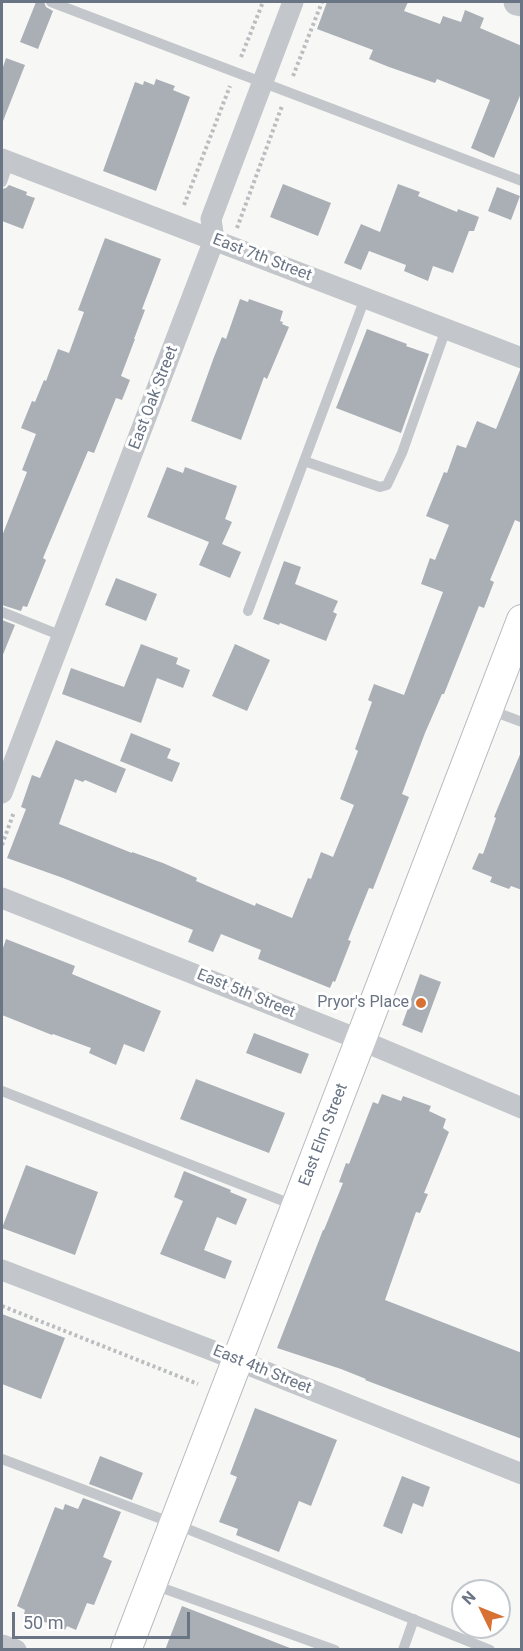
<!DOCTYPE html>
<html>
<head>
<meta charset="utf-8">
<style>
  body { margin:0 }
  #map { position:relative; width:523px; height:1651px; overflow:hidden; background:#f7f8f5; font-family:Roboto,sans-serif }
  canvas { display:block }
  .frame { position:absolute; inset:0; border:3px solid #697484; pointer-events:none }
  .north { position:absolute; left:451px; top:1579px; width:60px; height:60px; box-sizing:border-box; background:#fff; border:2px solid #c3c7ce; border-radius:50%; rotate:313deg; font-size:16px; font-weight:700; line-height:24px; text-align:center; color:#697484 }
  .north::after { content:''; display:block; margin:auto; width:21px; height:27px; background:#d87134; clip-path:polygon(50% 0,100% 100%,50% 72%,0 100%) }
  .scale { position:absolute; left:12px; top:1612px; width:178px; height:27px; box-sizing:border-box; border:3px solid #697484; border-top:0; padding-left:8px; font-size:18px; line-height:21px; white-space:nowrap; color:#697484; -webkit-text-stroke:4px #fff; paint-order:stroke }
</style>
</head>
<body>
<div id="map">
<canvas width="523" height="1651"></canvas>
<div class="frame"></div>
<div class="north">N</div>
<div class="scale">50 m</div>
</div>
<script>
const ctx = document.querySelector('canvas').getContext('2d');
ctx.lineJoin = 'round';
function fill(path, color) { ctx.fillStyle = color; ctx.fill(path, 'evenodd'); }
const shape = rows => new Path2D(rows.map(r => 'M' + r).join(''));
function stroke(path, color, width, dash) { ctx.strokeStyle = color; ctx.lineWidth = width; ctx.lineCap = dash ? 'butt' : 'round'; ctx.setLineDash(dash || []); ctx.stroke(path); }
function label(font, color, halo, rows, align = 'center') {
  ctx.font = font + ' Roboto,sans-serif'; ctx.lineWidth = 6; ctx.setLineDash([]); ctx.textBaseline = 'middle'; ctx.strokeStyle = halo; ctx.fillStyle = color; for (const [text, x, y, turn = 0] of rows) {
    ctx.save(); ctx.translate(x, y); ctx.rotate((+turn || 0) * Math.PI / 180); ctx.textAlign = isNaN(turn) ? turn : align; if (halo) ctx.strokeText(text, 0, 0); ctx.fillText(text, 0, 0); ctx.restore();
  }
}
fill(shape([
  [36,2,44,2,46,7,53,11,38,49,20,42],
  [327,2,408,2,404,11,440,24,443,16,461,22,465,10,484,18,480,28,522,46,522,91,494,158,471,148,490,100,437,79,435,83,389,67,369,59,373,50,317,29],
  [6,58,25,65,3,121,2,121,2,70],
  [156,79,175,86,173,90,190,97,156,191,103,171,135,82,143,85,144,81,154,85],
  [283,184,331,203,318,236,270,217],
  [398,184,420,192,418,196,457,212,458,209,479,217,474,231,469,231,453,273,433,266,428,281,404,271,406,265,369,251,361,270,344,263,361,224,380,232],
  [9,185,27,192,26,195,35,198,23,229,2,221,2,189,6,188],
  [497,187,520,196,511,220,488,211],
  [105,238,161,259,142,309,145,310,134,339,135,339,121,376,130,380,122,400,116,398,94,453,88,451,43,558,46,560,27,607,23,606,21,611,2,605,2,536,27,472,22,470,36,434,21,428,32,401,35,402,44,380,46,381,58,349,69,353,84,312,78,310],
  [240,299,248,302,249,299,283,311,280,321,283,322,282,324,289,327,267,379,264,377,241,440,191,421,214,357,222,337,226,339],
  [367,329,407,344,406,346,429,354,401,433,336,408],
  [520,370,522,370,522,523,515,520,490,580,494,582,484,608,479,606,444,694,442,694,425,733,402,794,409,797,373,889,369,888,348,940,351,941,335,982,333,981,330,988,258,959,261,950,221,934,213,952,188,942,193,930,63,878,7,858,26,809,21,807,32,775,40,778,56,740,126,769,116,793,85,780,83,782,75,779,59,824,132,853,132,852,163,863,197,878,196,881,255,906,256,903,292,918,308,878,311,879,321,852,333,857,354,805,340,799,358,751,355,749,372,702,368,700,374,684,404,695,443,592,421,584,430,558,435,560,449,525,426,516,444,472,447,473,457,445,466,448,477,421,496,429],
  [167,467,183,473,185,467,237,486,225,519,232,522,222,544,241,552,230,578,199,565,209,542,147,517],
  [284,561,301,567,295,584,338,601,333,612,337,614,326,641,280,623,279,625,263,619],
  [116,578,157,594,146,621,105,605],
  [2,620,15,625,2,657],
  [141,644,178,658,176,664,190,670,183,688,157,678,141,723,62,694,71,668,124,687],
  [235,644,270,660,247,711,212,696],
  [131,733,171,749,167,758,180,763,172,782,120,761],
  [521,752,522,752,522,890,511,886,509,889,490,882,492,877,472,869,479,853,483,854,496,818,494,817],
  [6,939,75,966,72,974,161,1011,144,1052,124,1044,116,1065,89,1053,91,1048,53,1034,52,1035,2,1015,2,951],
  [420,974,441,982,422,1033,402,1025],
  [254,1033,309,1054,301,1074,246,1053],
  [196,1079,285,1113,269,1153,180,1119],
  [382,1094,401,1101,403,1096,431,1106,429,1111,446,1119,443,1128,449,1132,424,1193,428,1194,420,1213,416,1212,385,1300,522,1353,522,1439,365,1380,366,1379,341,1369,277,1348,323,1230,324,1230,343,1183,339,1182,346,1163,349,1164,373,1102,378,1104],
  [26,1165,98,1192,75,1255,2,1228],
  [184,1171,231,1190,230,1192,247,1199,236,1225,217,1217,204,1250,232,1261,225,1279,160,1254,183,1201,174,1197],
  [2,1314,65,1338,41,1399,2,1384],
  [255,1408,337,1440,311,1506,299,1501,279,1552,236,1535,238,1529,219,1522,237,1477,230,1474],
  [100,1456,143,1473,132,1500,89,1484],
  [402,1476,430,1487,423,1507,413,1503,402,1534,383,1526],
  [83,1498,121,1512,103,1557,112,1561,94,1605,87,1603,76,1630,67,1626,65,1630,24,1614,25,1610,17,1606,55,1507,63,1510,65,1504,78,1509],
  [182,1606,290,1648,290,1650,165,1650]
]), '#aaafb6');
const secondary = shape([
  [126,1650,522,620]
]);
stroke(secondary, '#b6b9be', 32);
stroke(shape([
  [241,57,263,2],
  [293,76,322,2],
  [184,205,230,86],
  [237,228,282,106],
  [2,845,14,812],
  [2,1306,198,1384]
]), '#bbbdc0', 4, [3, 3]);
stroke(shape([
  [51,2,522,181],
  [2,182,9,162],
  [304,461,380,487,387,485,402,453,446,329],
  [248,611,365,298],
  [2,612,62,636],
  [490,710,522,722],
  [2,1091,296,1206],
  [2,1459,175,1524,490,1650],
  [154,1585,335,1650],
  [403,1650,414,1619]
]), '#c3c6ca', 10);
stroke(shape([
  [2,159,522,358],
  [2,793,214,240,211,219,293,2],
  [2,898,358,1039,522,1108],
  [2,1270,211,1350,522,1474],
  [2,1645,16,1650]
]), '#c3c6ca', 21);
stroke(shape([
  [517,2,522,3]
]), '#c3c6ca', 27);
stroke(secondary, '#fff', 30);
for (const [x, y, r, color] of [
  [421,1003,6,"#d87134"]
]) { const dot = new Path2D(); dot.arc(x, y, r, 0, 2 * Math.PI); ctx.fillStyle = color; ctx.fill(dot); stroke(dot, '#fff', 2); }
label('16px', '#697484', '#fff', [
  ["East 7th Street",262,258,21],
  ["East Oak Street",154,398,-69],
  ["East 5th Street",246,994,22],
  ["East Elm Street",324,1135,-69],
  ["East 4th Street",262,1370,22]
]);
label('16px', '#697484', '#fff', [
  ["Pryor's Place",409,1003]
], 'right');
</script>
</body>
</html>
